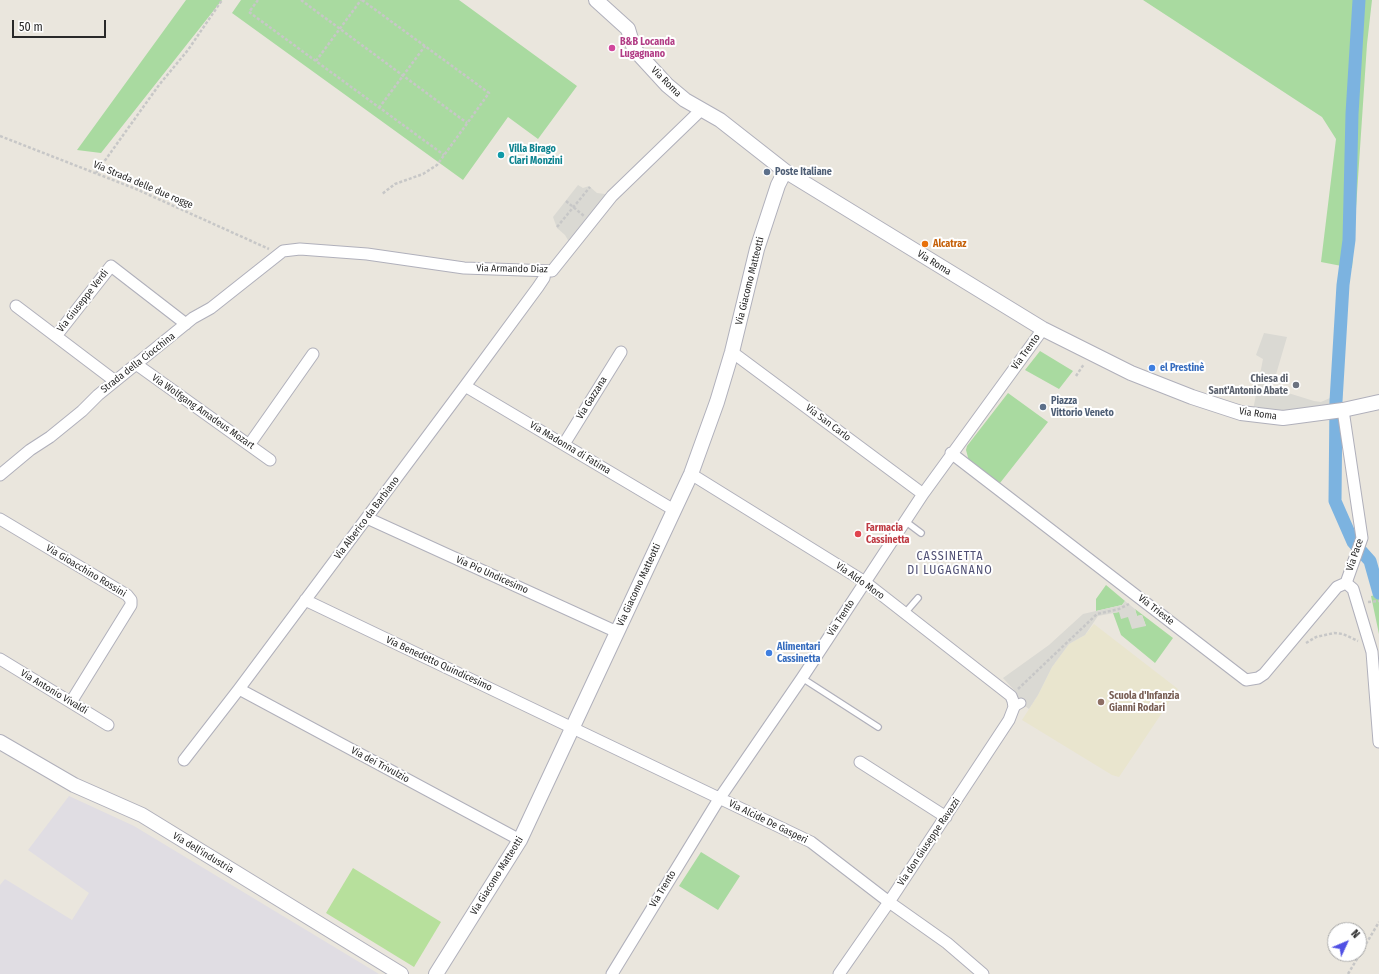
<!DOCTYPE html>
<html>
<head>
<meta charset="utf-8">
<style>
  body { margin:0 }
  #map { position:relative; width:1379px; height:974px; overflow:hidden; background:#eae6dd; font-family:"Fira Sans Condensed",sans-serif }
  canvas { display:block }
  .north { position:absolute; left:1327px; top:922px; width:40px; height:40px; box-sizing:border-box; background:#fff; border:1px solid #a9a9a9; border-radius:50%; rotate:46deg; font-size:11px; font-weight:700; line-height:16px; text-align:center; color:#292929 }
  .north::after { content:''; display:block; margin:auto; width:14px; height:18px; background:#5050e4; clip-path:polygon(50% 0,100% 100%,50% 72%,0 100%) }
  .scale { position:absolute; left:12px; top:20px; width:94px; height:18px; box-sizing:border-box; border:2px solid #292929; border-top:0; padding-left:5px; font-size:12px; line-height:14px; white-space:nowrap; color:#292929; -webkit-text-stroke:3px #fff; paint-order:stroke }
</style>
</head>
<body>
<div id="map">
<canvas width="1379" height="974"></canvas>
<div class="north">N</div>
<div class="scale">50 m</div>
</div>
<script>
const ctx = document.querySelector('canvas').getContext('2d');
ctx.lineJoin = 'round';
function fill(path, color) { ctx.fillStyle = color; ctx.fill(path, 'evenodd'); }
const shape = rows => new Path2D(rows.map(r => 'M' + r).join(''));
function stroke(path, color, width, dash) { ctx.strokeStyle = color; ctx.lineWidth = width; ctx.lineCap = dash ? 'butt' : 'round'; ctx.setLineDash(dash || []); ctx.stroke(path); }
function label(font, color, halo, rows, align = 'center') {
  ctx.font = font + ' "Fira Sans Condensed",sans-serif'; ctx.lineWidth = 4; ctx.setLineDash([]); ctx.textBaseline = 'middle'; ctx.strokeStyle = halo; ctx.fillStyle = color; for (const [text, x, y, turn = 0] of rows) {
    ctx.save(); ctx.translate(x, y); ctx.rotate((+turn || 0) * Math.PI / 180); ctx.textAlign = isNaN(turn) ? turn : align; if (halo) ctx.strokeText(text, 0, 0); ctx.fillText(text, 0, 0); ctx.restore();
  }
}
fill(shape([
  [69,796,134,826,379,974,0,974,0,885,5,879,72,920,89,893,28,850]
]), '#e0dde3');
fill(shape([
  [1094,624,1178,689,1119,777,1112,775,1022,720,1038,695,1052,667,1069,644,1085,635]
]), '#e9e5ce');
fill(shape([
  [186,0,222,0,101,153,77,150],
  [241,0,459,0,577,86,538,139,508,117,463,180,232,13],
  [1143,0,1372,0,1367,44,1352,268,1321,262,1336,139,1322,117],
  [1040,351,1073,371,1059,389,1025,370],
  [1008,393,1048,422,1000,483,969,461,966,450,967,446],
  [1106,585,1125,601,1122,605,1096,611,1096,599],
  [1379,594,1379,634,1371,596],
  [1135,609,1173,638,1155,663,1121,635,1113,613,1119,612,1146,626,1142,615,1137,616],
  [701,852,740,876,718,910,679,886]
]), '#a9daa0');
fill(shape([
  [353,868,441,922,414,967,326,913]
]), '#b7e09c');
fill(shape([
  [578,185,583,188,589,186,597,193,612,195,572,247,565,235,557,228,553,217],
  [1264,333,1287,337,1272,388,1314,401,1321,402,1330,398,1333,408,1283,412,1253,410,1263,359,1256,355],
  [1125,601,1135,609,1137,616,1142,615,1146,626,1132,629,1128,617,1121,619,1119,612,1098,616,1085,635,1069,644,1052,667,1038,695,1029,709,1021,703,1015,691,1003,678,1049,645,1083,614,1122,605]
]), '#dad9d3');
stroke(shape([
  [1359,0,1352,114,1349,240,1343,285,1336,401,1335,501,1353,542,1370,561,1379,593]
]), '#7cb3e0', 13);
const service = shape([
  [905,521,921,533],
  [905,613,918,598],
  [802,678,878,727]
]);
const pedestrian = shape([
  [1014,707,1021,703]
]);
const minor = shape([
  [16,306,115,381],
  [56,336,111,266,186,324],
  [732,352,923,494],
  [136,364,270,460],
  [465,386,674,510],
  [1343,410,1362,538,1346,583],
  [564,444,621,352],
  [249,445,313,354],
  [951,453,1246,680,1258,678,1264,674,1337,587,1346,583],
  [691,474,865,582,1011,696,1013,701,1014,707,1009,720,889,902,839,974],
  [0,475,30,450,50,437,82,411,98,395,193,318,211,308,283,251,300,249,367,254,464,268,552,271,612,196,702,109],
  [367,518,617,632],
  [0,519,127,595,131,600,131,605,71,702],
  [1346,583,1353,589,1372,652,1379,742],
  [305,600,811,842,889,902,947,943,983,974],
  [0,659,108,725],
  [239,689,520,840],
  [184,760,239,689,465,386,538,287,544,278,545,272],
  [860,762,946,817],
  [612,974,719,799,802,678,923,494,1043,329]
]);
const tertiary = shape([
  [596,0,628,29,634,49,667,85,685,100,720,120,785,171,1043,329,1131,373,1192,397,1241,413,1283,418,1343,410,1379,402],
  [0,742,74,785,142,815,401,974],
  [436,974,520,840,691,474,717,402,732,352,757,249,778,185,785,171]
]);
stroke(service, '#b0b0bb', 8);
stroke(pedestrian, '#b0b0bb', 11);
stroke(minor, '#b0b0bb', 13);
stroke(tertiary, '#b0b0bb', 16);
stroke(shape([
  [258,0,249,12,444,155],
  [301,0,467,123],
  [362,0,489,93,437,165,423,174,395,184,382,194],
  [316,61,361,0],
  [379,108,425,46],
  [0,136,136,189,269,249],
  [96,173,159,85,188,50,222,0],
  [566,201,584,216],
  [557,227,590,187],
  [1076,376,1084,364],
  [1368,602,1379,601],
  [1306,643,1316,637,1334,633,1343,634,1358,641],
  [1018,689,1097,614,1119,609,1129,604],
  [1348,974,1379,922]
]), '#c7c7c7', 2.5, [3, 2]);
stroke(service, '#fff', 5.5);
stroke(pedestrian, '#fff', 9);
stroke(minor, '#fff', 11);
stroke(tertiary, '#fff', 14);
for (const [x, y, r, color] of [
  [612,48,4,"#d1479c"],
  [501,155,4,"#0f9aa8"],
  [767,172,4,"#5c6f8a"],
  [925,244,4,"#e8710a"],
  [1152,368,4,"#3f7fe0"],
  [1296,385,4,"#6b7280"],
  [1043,407,4,"#5c6f8a"],
  [858,534,4,"#e0444e"],
  [769,653,4,"#3f7fe0"],
  [1101,702,4,"#8d6e63"]
]) { const dot = new Path2D(); dot.arc(x, y, r, 0, 2 * Math.PI); ctx.fillStyle = color; ctx.fill(dot); stroke(dot, '#fff', 1.5); }
label('bold 10px', '#b23c85', '#fff', [
  ["B&B Locanda",620,42],
  ["Lugagnano",620,54]
], 'left');
label('10px', '#292929', '#fff', [
  ["Via Roma",666,82,45],
  ["Via Strada delle due rogge",143,185,23],
  ["Via Roma",934,263,32],
  ["Via Armando Diaz",512,269,1],
  ["Via Giacomo Matteotti",750,281,-76],
  ["Via Giuseppe Verdi",83,301,-52],
  ["Via Trento",1026,352,-54],
  ["Strada della Ciocchina",138,363,-38],
  ["Via Gazzana",592,398,-58],
  ["Via Wolfgang Amadeus Mozart",203,412,35],
  ["Via Roma",1258,414,8],
  ["Via San Carlo",828,423,37],
  ["Via Madonna di Fatima",570,448,31],
  ["Via Alberico da Barbiano",367,518,-53],
  ["Via Pace",1355,555,-71],
  ["Via Gioacchino Rossini",86,571,31],
  ["Via Pio Undicesimo",492,575,24],
  ["Via Aldo Moro",860,581,35],
  ["Via Giacomo Matteotti",639,585,-65],
  ["Via Trieste",1156,610,38],
  ["Via Trento",841,618,-57],
  ["Via Benedetto Quindicesimo",439,664,25],
  ["Via Antonio Vivaldi",54,692,31],
  ["Via dei Trivulzio",380,765,28],
  ["Via Alcide De Gasperi",768,822,26],
  ["Via don Giuseppe Ravazzi",929,842,-56],
  ["Via dell'industria",203,853,31],
  ["Via Giacomo Matteotti",497,876,-58],
  ["Via Trento",663,889,-59]
]);
label('bold 10px', '#0d838f', '#fff', [
  ["Villa Birago",509,149],
  ["Clari Monzini",509,161]
], 'left');
label('bold 10px', '#4e5e75', '#fff', [
  ["Poste Italiane",775,172],
  ["Piazza",1051,401],
  ["Vittorio Veneto",1051,413]
], 'left');
label('bold 10px', '#c56008', '#fff', [
  ["Alcatraz",933,244]
], 'left');
label('bold 10px', '#366cbe', '#fff', [
  ["el Prestinè",1160,368],
  ["Alimentari",777,647],
  ["Cassinetta",777,659]
], 'left');
label('bold 10px', '#5b616d', '#fff', [
  ["Chiesa di",1288,379],
  ["Sant'Antonio Abate",1288,391]
], 'right');
label('bold 10px', '#be3a42', '#fff', [
  ["Farmacia",866,528],
  ["Cassinetta",866,540]
], 'left');
label('bold 10px', '#785e54', '#fff', [
  ["Scuola d'Infanzia",1109,696],
  ["Gianni Rodari",1109,708]
], 'left');
ctx.letterSpacing = '1px';
label('12px', '#4f4f74', '#fff', [
  ["CASSINETTA",950,557],
  ["DI LUGAGNANO",950,571]
]);
ctx.letterSpacing = '0px';
</script>
</body>
</html>
